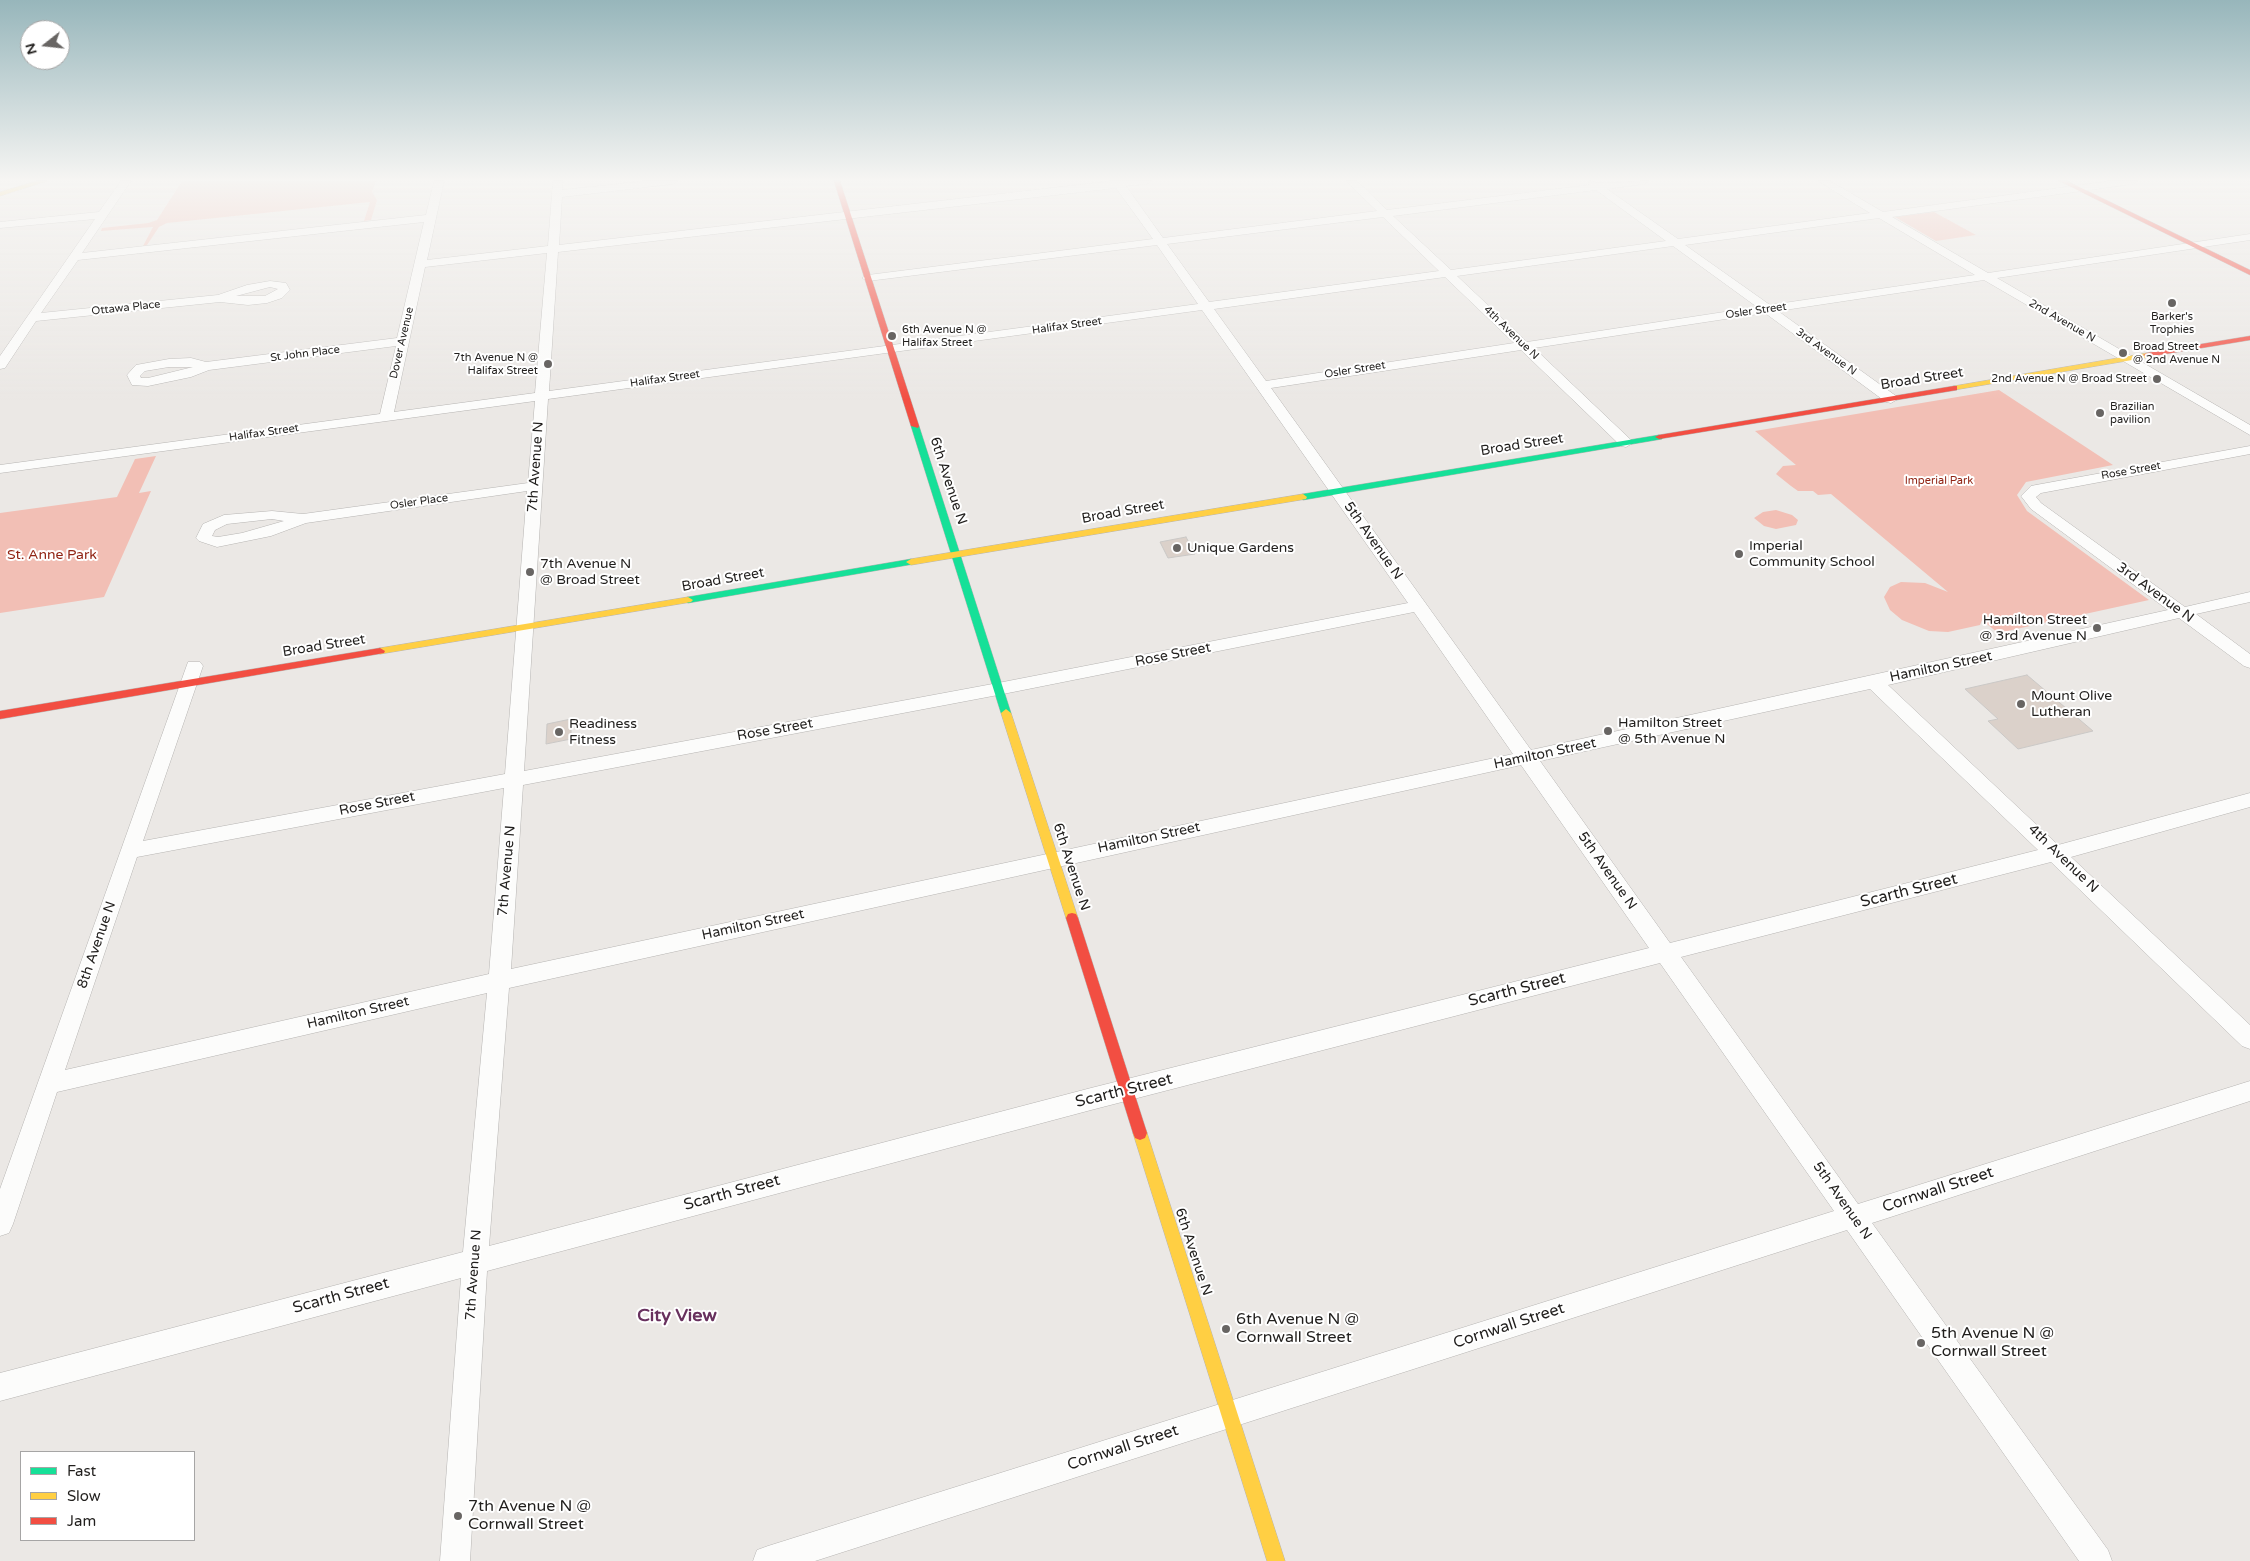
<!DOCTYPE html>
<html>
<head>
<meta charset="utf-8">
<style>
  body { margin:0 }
  #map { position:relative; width:2250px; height:1561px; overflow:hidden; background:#ebe8e5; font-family:"Varela Round",sans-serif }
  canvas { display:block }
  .legend { position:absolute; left:20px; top:1451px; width:175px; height:90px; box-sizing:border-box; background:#fff; border:1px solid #a6a5a5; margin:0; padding:6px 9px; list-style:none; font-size:15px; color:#211f1d }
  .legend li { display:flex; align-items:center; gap:10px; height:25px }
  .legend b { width:25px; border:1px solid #a6a5a5 }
  .north { position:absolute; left:20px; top:20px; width:50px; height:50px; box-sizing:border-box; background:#fff; border:1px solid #a6a5a5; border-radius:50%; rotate:254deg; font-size:14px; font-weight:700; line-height:20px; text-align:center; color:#211f1d }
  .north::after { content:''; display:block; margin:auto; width:18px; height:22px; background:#686563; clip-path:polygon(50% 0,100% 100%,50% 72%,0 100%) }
</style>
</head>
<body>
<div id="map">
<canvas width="2250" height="1561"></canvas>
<ul class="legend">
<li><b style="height:6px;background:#16e098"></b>Fast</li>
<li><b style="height:6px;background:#ffcf43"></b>Slow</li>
<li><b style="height:6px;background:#f24e42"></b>Jam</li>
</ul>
<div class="north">N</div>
</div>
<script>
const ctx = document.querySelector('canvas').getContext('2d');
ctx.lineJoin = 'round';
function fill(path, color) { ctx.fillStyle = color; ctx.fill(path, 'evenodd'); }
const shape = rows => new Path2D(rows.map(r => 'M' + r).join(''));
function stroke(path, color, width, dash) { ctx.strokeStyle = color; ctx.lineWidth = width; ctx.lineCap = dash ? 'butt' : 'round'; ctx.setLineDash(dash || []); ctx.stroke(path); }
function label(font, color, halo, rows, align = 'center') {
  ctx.font = font + ' "Varela Round",sans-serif'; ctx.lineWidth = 4; ctx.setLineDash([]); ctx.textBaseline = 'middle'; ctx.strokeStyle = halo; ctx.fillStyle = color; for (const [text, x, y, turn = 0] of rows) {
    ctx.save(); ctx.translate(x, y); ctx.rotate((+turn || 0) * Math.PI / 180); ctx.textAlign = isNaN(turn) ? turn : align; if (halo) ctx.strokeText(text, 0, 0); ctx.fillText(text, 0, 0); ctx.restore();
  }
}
fill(shape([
  [182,181,376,181,372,192,377,200,371,220,364,221,370,202,167,223,159,227,147,245,143,246,153,227,101,231,102,228,148,223,157,220],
  [1934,212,1976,235,1936,241,1895,217],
  [1999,390,2113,465,2026,482,2017,495,2027,511,2149,600,1998,633,1982,620,1980,625,1948,632,1929,631,1902,620,1890,610,1884,597,1890,587,1901,582,1925,583,1948,592,1831,494,1818,495,1813,491,1798,491,1791,486,1776,474,1783,466,1796,465,1755,431],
  [156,456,139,493,151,491,104,597,0,613,0,513,117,497,135,459],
  [1776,510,1792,515,1798,520,1796,525,1776,529,1764,526,1754,518,1763,512]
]), '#f2bfb5');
const building = shape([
  [1186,537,1195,554,1168,558,1160,542,1186,537],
  [2027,675,2093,731,2018,749,1988,721,1998,719,1965,689,2027,675],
  [571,719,571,739,546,744,547,724,571,719]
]);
fill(building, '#dbd1ca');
stroke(building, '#cac8c6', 1);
const street = shape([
  [121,181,131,181,82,253,426,215,434,181,444,181,427,260,548,246,553,181,563,181,562,190,645,181,678,181,673,184,562,197,559,245,1112,181,1152,181,1147,184,1126,186,1163,238,1377,211,1346,181,1357,181,1387,210,1589,185,1589,181,1600,183,1649,181,1644,184,1607,189,1678,239,1870,213,1818,181,1830,181,1883,212,2110,181,2138,181,2133,184,1892,217,1988,273,2250,234,2250,240,1997,278,2250,425,2250,435,1984,280,1778,311,1896,396,1898,399,1891,403,1886,402,1765,313,1534,348,1631,440,1633,443,1626,447,1621,446,1521,350,1271,388,1531,750,2168,610,2031,509,2021,496,2031,486,2036,485,2250,446,2250,454,2041,493,2036,497,2041,503,2185,607,2250,592,2250,602,2196,614,2250,654,2250,668,2244,666,2179,618,1888,685,2058,845,2250,793,2250,807,2071,857,2250,1025,2250,1049,2242,1046,2051,862,1681,957,1858,1204,2250,1081,2250,1101,1872,1223,2108,1550,2112,1561,2079,1561,1847,1230,815,1561,753,1561,757,1550,768,1546,1834,1211,1660,963,1091,1110,487,1271,470,1561,440,1561,461,1278,0,1401,0,1373,463,1252,487,993,57,1092,13,1224,9,1233,0,1236,0,1189,188,662,200,662,203,666,143,841,505,774,527,491,306,523,271,536,217,547,199,541,196,538,203,524,224,515,272,511,303,514,528,483,535,401,0,473,0,465,380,414,396,346,209,370,191,377,148,386,132,385,127,375,136,365,169,359,191,358,206,362,397,338,424,222,78,260,41,313,218,295,247,285,270,281,286,283,290,290,282,298,267,303,248,305,220,302,36,321,5,368,0,369,0,356,95,219,0,228,0,222,99,212,121,181],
  [1116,188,1153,239,868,275,862,278,868,281,1157,245,1198,304,549,391,558,252,1116,188],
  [1596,190,1666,241,1451,270,1393,216,1596,190],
  [1383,217,1439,271,1209,302,1167,244,1383,217],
  [1879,218,1975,275,1770,305,1685,245,1879,218],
  [1673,246,1757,307,1527,342,1457,276,1673,246],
  [547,253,535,393,394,412,425,267,547,253],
  [1445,277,1514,343,1266,381,1214,309,1445,277],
  [270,287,278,289,265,296,236,296,270,287],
  [1202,310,1408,603,998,683,524,771,548,399,1202,310],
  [169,367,193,367,148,378,141,378,140,376,145,371,169,367],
  [272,519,284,521,242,533,218,537,212,536,215,530,227,524,272,519],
  [1414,612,1513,754,511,969,523,785,998,695,1414,612],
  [1870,689,2038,850,1670,943,1540,761,1870,689],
  [1521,765,1649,948,1091,1088,489,1246,509,988,1521,765],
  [504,788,489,974,65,1070,137,857,504,788]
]);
const fast = shape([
  [912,424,919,426,1011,713,1010,716,1006,717,1001,713,911,426,912,424],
  [1659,435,1663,437,1662,439,1303,500,1299,497,1303,494,1659,435],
  [911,559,916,562,914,564,688,603,683,600,688,597,911,559]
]);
const slow = shape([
  [37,181,47,181,0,196,0,192,37,181],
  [2147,353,2150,353,2150,357,1954,390,1950,388,1954,386,2147,353],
  [1303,494,1307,497,1306,499,911,565,906,562,911,559,1303,494],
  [688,597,693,600,691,602,380,654,375,651,380,648,688,597],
  [1006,709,1011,713,1078,918,1076,922,1072,923,1068,922,1066,918,1001,713,1006,709],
  [1140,1126,1145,1128,1147,1133,1285,1561,1267,1561,1133,1133,1135,1128,1140,1126]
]);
const jam = shape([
  [834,181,840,181,919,426,918,428,911,426,834,181],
  [2059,181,2067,181,2250,270,2250,275,2059,181],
  [2250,336,2250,340,2147,357,2143,355,2147,353,2250,336],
  [1954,386,1957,386,1957,390,1659,439,1655,437,1659,435,1954,386],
  [380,648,385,651,384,653,0,719,0,711,380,648],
  [1072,913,1076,914,1078,918,1147,1133,1145,1138,1140,1140,1135,1138,1133,1133,1066,918,1068,914,1072,913]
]);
stroke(street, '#b6b4b2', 1);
stroke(fast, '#b6b4b2', 1);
stroke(slow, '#b6b4b2', 1);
stroke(jam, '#b6b4b2', 1);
fill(street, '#fcfcfb');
fill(fast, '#16e098');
fill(slow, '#ffcf43');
fill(jam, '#f24e42');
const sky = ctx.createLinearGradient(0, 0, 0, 400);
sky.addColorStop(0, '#97b6bb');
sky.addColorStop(0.45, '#f6f5f3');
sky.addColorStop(1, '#f6f5f300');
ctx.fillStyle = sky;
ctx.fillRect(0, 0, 2250, 400);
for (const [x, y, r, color] of [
  [2172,303,5,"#686563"],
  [892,336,5,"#686563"],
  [2123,353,5,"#686563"],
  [548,364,5,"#686563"],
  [2157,379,5,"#686563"],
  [2100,413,5,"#686563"],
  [1177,548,5,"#686563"],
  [1739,554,5,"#686563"],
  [530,572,5,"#686563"],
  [2097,628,5,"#686563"],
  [2021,704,5,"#686563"],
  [1608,731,5,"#686563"],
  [559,732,5,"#686563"],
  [1226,1329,5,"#686563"],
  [1921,1343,5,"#686563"],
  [458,1516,5,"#686563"]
]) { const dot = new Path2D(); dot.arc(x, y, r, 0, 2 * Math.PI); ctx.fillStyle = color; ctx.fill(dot); stroke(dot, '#fff', 2); }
label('11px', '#211f1d', '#fff', [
  ["Ottawa Place",126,308,-6],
  ["Osler Street",1756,311,-8],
  ["2nd Avenue N",2062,321,30],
  ["Halifax Street",1067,326,-8],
  ["4th Avenue N",1511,333,44],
  ["Dover Avenue",402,343,-77],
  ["3rd Avenue N",1826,352,36],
  ["St John Place",305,354,-7],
  ["Osler Street",1355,370,-9],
  ["Halifax Street",665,379,-8],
  ["Halifax Street",264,433,-8],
  ["Rose Street",2131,471,-10],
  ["Osler Place",419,502,-8]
]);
label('11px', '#211f1d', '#fff', [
  ["Barker's",2172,317,"center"],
  ["Trophies",2172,330,"center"],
  ["6th Avenue N @",902,330],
  ["Halifax Street",902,343],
  ["Broad Street",2133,347],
  ["@ 2nd Avenue N",2133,360],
  ["7th Avenue N @",538,358,"right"],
  ["Halifax Street",538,371,"right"],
  ["2nd Avenue N @ Broad Street",2147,379,"right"],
  ["Brazilian",2110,407],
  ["pavilion",2110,420]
], 'left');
label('11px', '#912515', '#fff', [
  ["Imperial Park",1939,481]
]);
label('14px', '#211f1d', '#fff', [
  ["Broad Street",1922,379,-9],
  ["Broad Street",1522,445,-9],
  ["7th Avenue N",536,467,-86],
  ["6th Avenue N",948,481,72],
  ["Broad Street",1123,512,-10],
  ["5th Avenue N",1373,541,55],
  ["Broad Street",723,580,-10],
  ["3rd Avenue N",2155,593,36],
  ["Broad Street",324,646,-9],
  ["Rose Street",1173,655,-11],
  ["Hamilton Street",1941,667,-12],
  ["Rose Street",775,730,-10],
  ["Hamilton Street",1545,754,-12],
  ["Rose Street",377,804,-11],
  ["Hamilton Street",1149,838,-12],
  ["4th Avenue N",2063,859,44],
  ["6th Avenue N",1071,867,72],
  ["7th Avenue N",507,871,-85],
  ["5th Avenue N",1607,871,55],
  ["Hamilton Street",753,925,-12],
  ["8th Avenue N",97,945,-71],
  ["Hamilton Street",358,1013,-13],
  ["5th Avenue N",1842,1201,55],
  ["6th Avenue N",1193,1252,72],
  ["7th Avenue N",474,1275,-86]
]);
label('14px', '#211f1d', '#fff', [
  ["Imperial",1749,546],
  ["Community School",1749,562],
  ["Unique Gardens",1187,548],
  ["7th Avenue N",540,564],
  ["@ Broad Street",540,580],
  ["Hamilton Street",2087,620,"right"],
  ["@ 3rd Avenue N",2087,636,"right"],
  ["Mount Olive",2031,696],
  ["Lutheran",2031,712],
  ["Hamilton Street",1618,723],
  ["@ 5th Avenue N",1618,739],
  ["Readiness",569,724],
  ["Fitness",569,740]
], 'left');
label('14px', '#912515', '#fff', [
  ["St. Anne Park",52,555]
]);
label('16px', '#211f1d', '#fff', [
  ["Scarth Street",1909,891,-14],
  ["Scarth Street",1517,990,-14],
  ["Scarth Street",1124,1091,-14],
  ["Cornwall Street",1938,1190,-18],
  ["Scarth Street",732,1193,-15],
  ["Scarth Street",341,1296,-15],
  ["Cornwall Street",1509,1326,-18],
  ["Cornwall Street",1123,1448,-18]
]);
label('16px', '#211f1d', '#fff', [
  ["6th Avenue N @",1236,1320],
  ["Cornwall Street",1236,1338],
  ["5th Avenue N @",1931,1334],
  ["Cornwall Street",1931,1352],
  ["7th Avenue N @",468,1507],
  ["Cornwall Street",468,1525]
], 'left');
label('bold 18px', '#68315e', '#fff', [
  ["City View",677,1316]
]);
</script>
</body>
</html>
